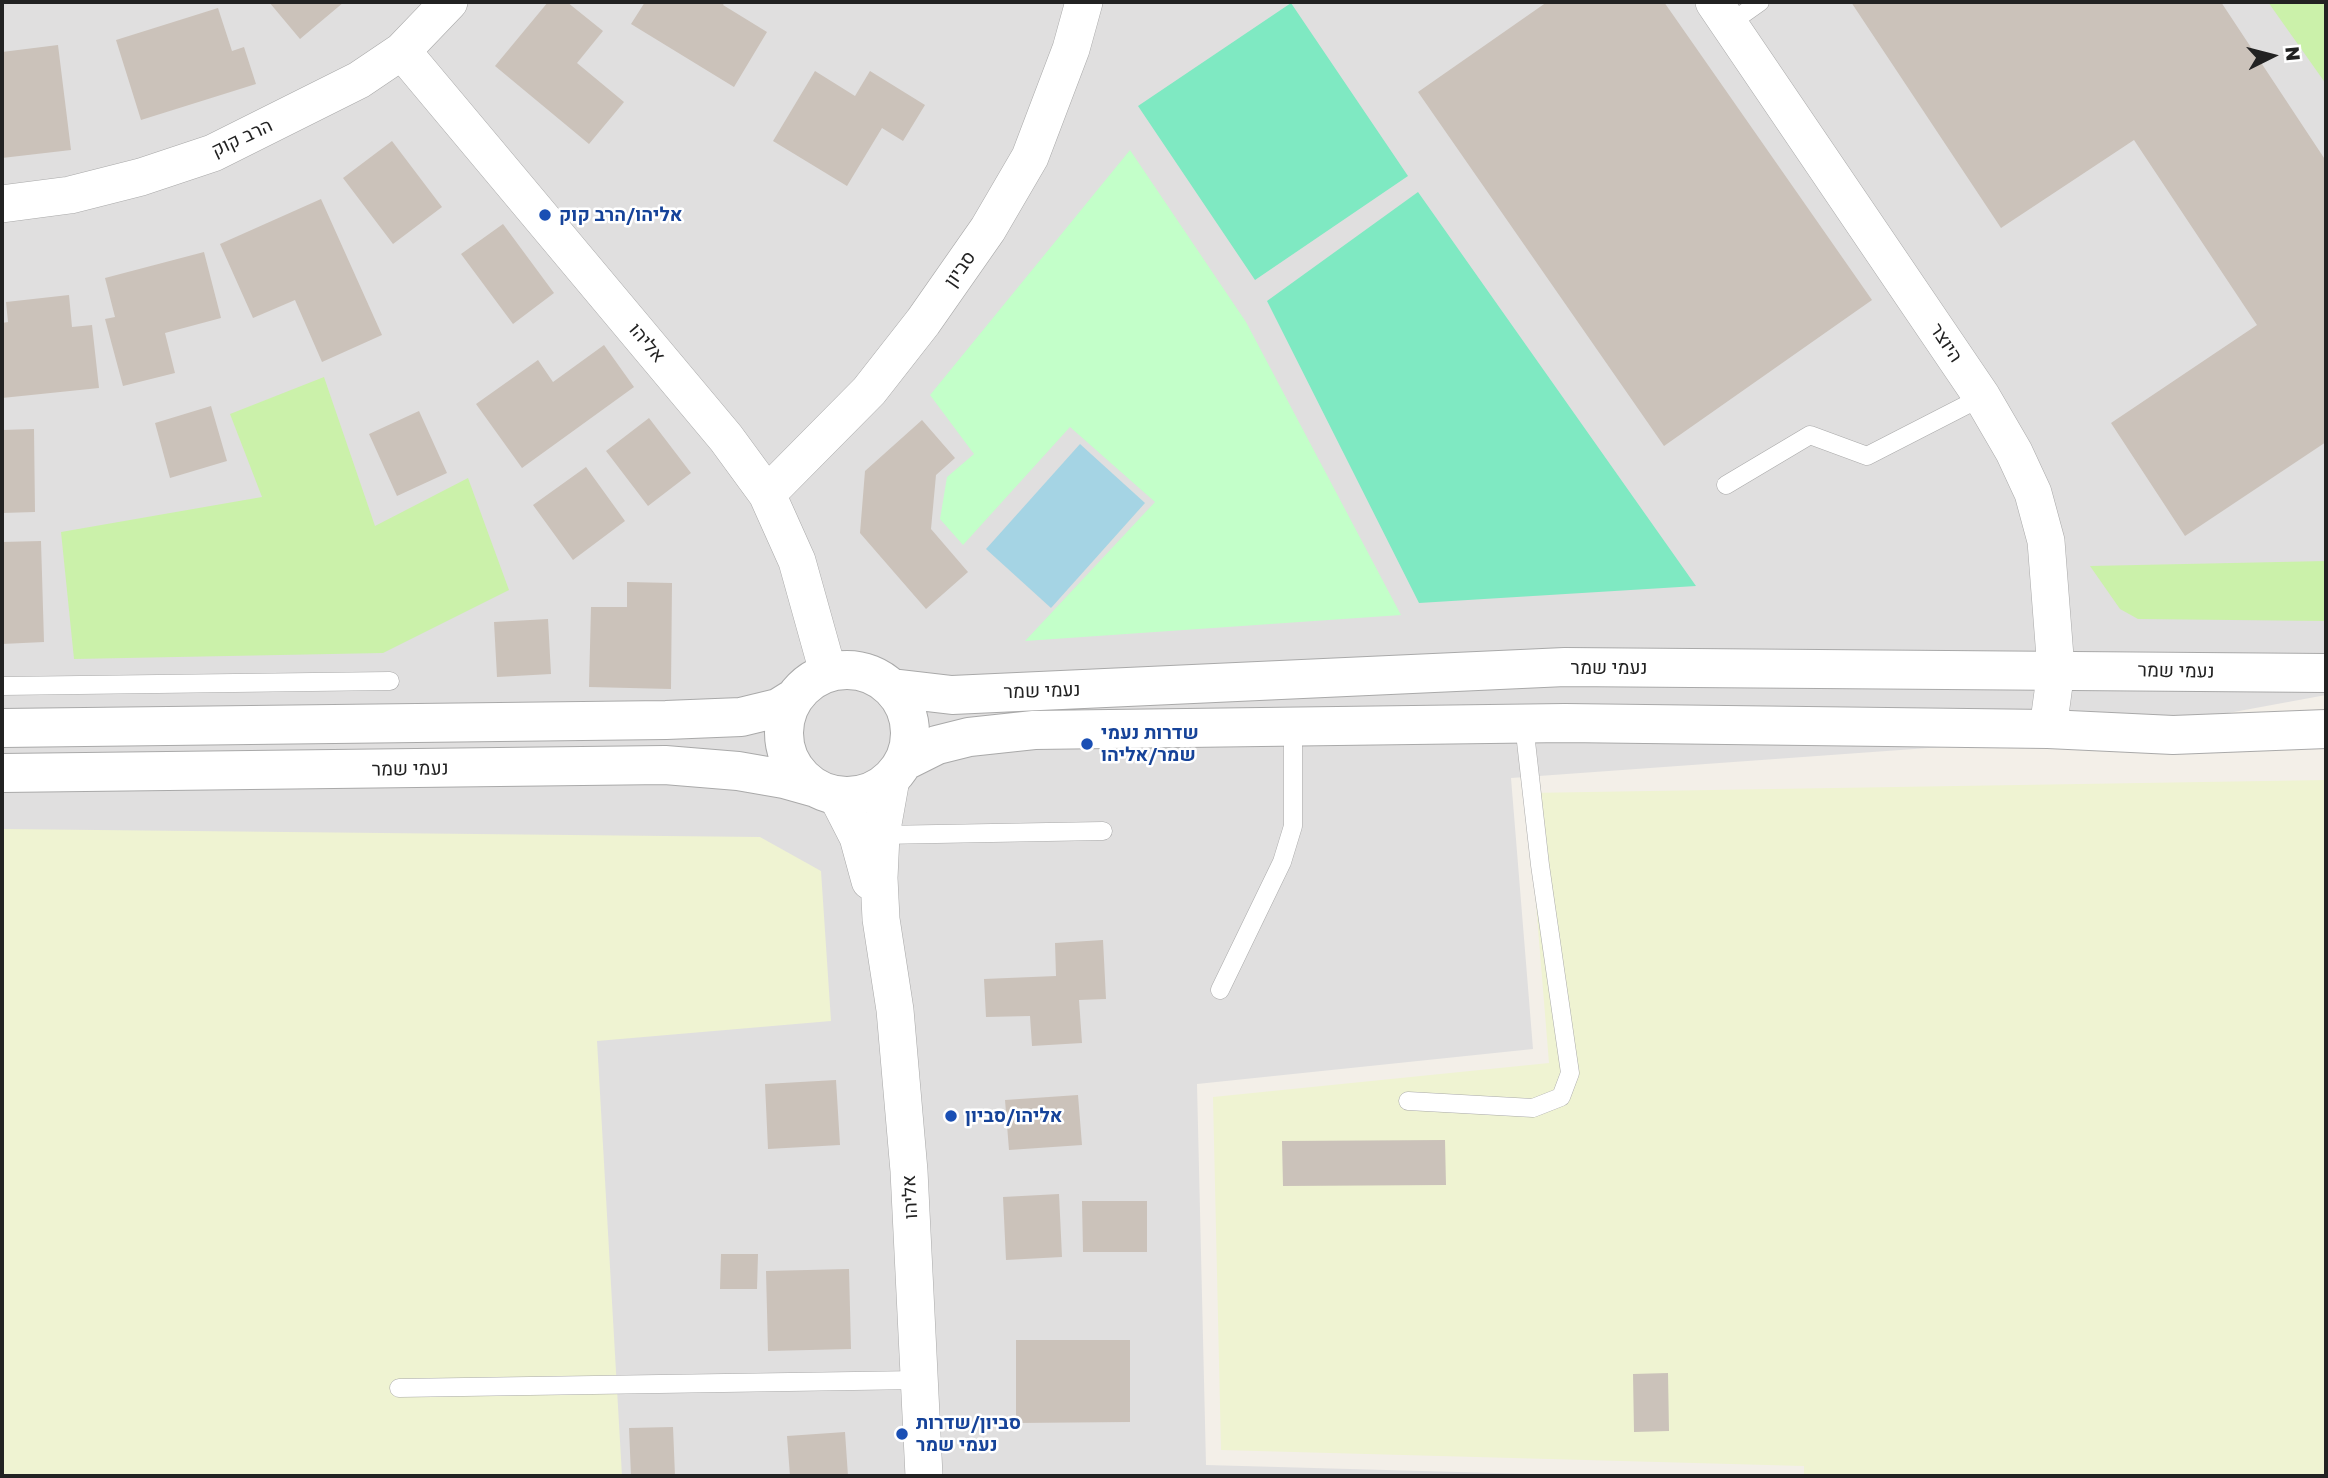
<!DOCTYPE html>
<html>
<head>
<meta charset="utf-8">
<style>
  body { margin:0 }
  #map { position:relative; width:2328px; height:1478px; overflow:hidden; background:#f3efe8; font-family:"Golos Text",sans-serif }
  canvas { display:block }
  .frame { position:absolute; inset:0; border:4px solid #222; pointer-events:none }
  .north { position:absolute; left:2237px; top:21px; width:70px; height:70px; -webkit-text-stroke:5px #fff; paint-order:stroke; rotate:84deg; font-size:19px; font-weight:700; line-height:28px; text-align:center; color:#222 }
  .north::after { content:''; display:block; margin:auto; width:24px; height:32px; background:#222; clip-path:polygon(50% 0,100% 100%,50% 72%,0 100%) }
</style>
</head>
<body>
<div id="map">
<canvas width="2328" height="1478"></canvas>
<div class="frame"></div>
<div class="north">N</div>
</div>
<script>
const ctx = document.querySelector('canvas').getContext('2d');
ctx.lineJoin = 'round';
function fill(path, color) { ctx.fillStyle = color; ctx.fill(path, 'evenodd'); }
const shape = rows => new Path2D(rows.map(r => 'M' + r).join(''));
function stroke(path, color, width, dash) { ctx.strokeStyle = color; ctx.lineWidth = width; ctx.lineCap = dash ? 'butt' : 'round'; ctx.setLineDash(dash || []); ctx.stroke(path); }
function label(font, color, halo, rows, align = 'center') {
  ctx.font = font + ' "Golos Text",Heebo,sans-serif'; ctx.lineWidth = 5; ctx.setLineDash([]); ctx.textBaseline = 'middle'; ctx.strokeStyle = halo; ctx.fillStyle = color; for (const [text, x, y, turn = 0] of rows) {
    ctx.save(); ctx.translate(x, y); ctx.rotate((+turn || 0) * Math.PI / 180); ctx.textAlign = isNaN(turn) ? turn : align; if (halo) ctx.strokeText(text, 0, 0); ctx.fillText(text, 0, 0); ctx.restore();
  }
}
fill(shape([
  [2,2,2326,2,2326,695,2109,735,1511,778,1533,1049,1197,1084,1206,1465,1602,1476,2,1476]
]), '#e0dfdf');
fill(shape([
  [2326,780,2326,1476,1804,1476,1804,1466,1221,1450,1213,1097,1549,1063,1527,793],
  [2,829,760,837,821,871,831,1021,597,1041,622,1476,2,1476]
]), '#eff3d2');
fill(shape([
  [2268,2,2326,2,2326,84],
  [324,377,375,526,468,478,509,590,383,653,74,659,61,532,262,497,230,414],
  [2326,561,2326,621,2138,619,2120,609,2090,566]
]), '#cbf1aa');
fill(shape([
  [1130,150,1246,322,1401,615,1025,641,1155,502,1070,427,963,545,940,519,947,477,974,454,930,395]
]), '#c3ffc9');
fill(shape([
  [1291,3,1408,176,1255,280,1138,106],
  [1418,192,1696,586,1419,603,1267,301]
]), '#7fe9c2');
fill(shape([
  [1080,444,1145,503,1051,608,986,549]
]), '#a5d4e4');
fill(shape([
  [269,2,344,2,300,39],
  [548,2,567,2,603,31,577,63,624,102,589,144,495,66],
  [645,2,725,2,723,5,767,32,734,87,631,24],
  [1547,2,1664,2,1872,300,1664,446,1418,92],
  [1851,2,2221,2,2326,161,2326,442,2185,536,2111,423,2257,325,2134,140,2001,228],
  [218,8,232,51,244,47,256,84,141,120,116,40],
  [58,45,71,150,2,158,2,52],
  [815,71,855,96,870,71,925,105,903,141,882,128,847,186,773,141],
  [392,141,442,207,393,244,343,178],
  [321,199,382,335,322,362,295,300,253,318,220,244],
  [503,224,554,293,513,324,461,254],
  [204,252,221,318,165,333,175,373,123,386,105,319,115,317,105,278],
  [69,295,72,327,92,325,99,388,2,398,2,323,8,322,6,302],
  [604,345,634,387,522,468,476,404,538,360,553,382],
  [211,406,227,461,170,478,155,423],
  [419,411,447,473,397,496,369,434],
  [649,418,691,473,648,506,606,451],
  [922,420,955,458,936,475,931,529,968,572,926,609,860,533,865,471],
  [34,429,35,512,2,513,2,430],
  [586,467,625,521,573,560,533,505],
  [41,541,44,642,2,644,2,542],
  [627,582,672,583,671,689,589,687,591,607,627,607],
  [548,619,551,674,497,677,494,622],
  [1103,940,1106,999,1079,1000,1082,1043,1032,1046,1030,1016,986,1017,984,979,1056,976,1055,943],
  [836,1080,840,1145,768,1149,765,1084],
  [1078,1095,1082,1145,1009,1150,1005,1100],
  [1445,1140,1446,1185,1283,1186,1282,1141],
  [1059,1194,1062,1257,1006,1260,1003,1197],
  [1082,1201,1147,1201,1147,1252,1083,1252],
  [721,1254,758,1254,757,1289,720,1289],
  [849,1269,851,1349,768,1351,766,1271],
  [1016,1340,1130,1340,1130,1422,1016,1423],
  [1668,1373,1669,1431,1634,1432,1633,1374],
  [673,1427,675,1476,631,1476,629,1428],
  [845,1432,848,1476,790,1476,787,1436]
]), '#cbc2ba');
const service = shape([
  [1729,24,1760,2],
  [1726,485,1810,435,1867,456,1982,397],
  [2,686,390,681],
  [881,835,1103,831],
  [1220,990,1282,862,1293,826,1293,727],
  [1408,1101,1533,1108,1561,1097,1570,1073,1540,865,1524,724],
  [399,1388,919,1380]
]);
const minor = shape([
  [1714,2,1982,397,2014,452,2033,493,2046,541,2056,670,2048,729],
  [402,51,726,438,767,494,797,561,828,672],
  [2,204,70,195,141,177,213,153,359,80,402,51,449,2],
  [767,494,869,391,923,322,988,229,1030,157,1071,49,1084,2],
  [891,779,881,835,879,878,881,919,895,1010,909,1171,924,1476],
  [837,796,858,837,870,881]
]);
const tertiary = shape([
  '784 733a63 63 0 1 1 126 0a63 63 0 1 1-126 0Z',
  [892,688,952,695,1565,667,2326,673],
  [2,728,666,720,741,717,778,708,794,698],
  [903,762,937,745,969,737,1034,730,1565,723,2048,729,2173,735,2326,729],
  [2,773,665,765,738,771,784,779,816,788]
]);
stroke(service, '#a9a9a9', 19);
stroke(minor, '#a9a9a9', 38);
stroke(tertiary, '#a9a9a9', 40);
stroke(service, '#fff', 18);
stroke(minor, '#fff', 37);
stroke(tertiary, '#fff', 38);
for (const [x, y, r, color] of [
  [545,215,7,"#1a4fb4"],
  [1087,744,7,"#1a4fb4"],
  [951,1116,7,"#1a4fb4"],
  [902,1434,7,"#1a4fb4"]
]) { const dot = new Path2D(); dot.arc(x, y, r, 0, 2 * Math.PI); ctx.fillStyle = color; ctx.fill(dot); stroke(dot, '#fff', 2.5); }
label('19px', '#222', '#fff', [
  ["הרב קוק",242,138,-25],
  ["סביון",960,269,-55],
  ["אליהו",647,343,50],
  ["היוצר",1946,343,56],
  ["נעמי שמר",1609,668],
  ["נעמי שמר",2176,671,1],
  ["נעמי שמר",1042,691,-2],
  ["נעמי שמר",410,769,-1],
  ["אליהו",910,1197,-93]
]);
label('bold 19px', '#164399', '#fff', [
  ["אליהו/הרב קוק",559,215],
  ["שדרות נעמי",1101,733],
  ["שמר/אליהו",1101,755],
  ["אליהו/סביון",965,1116],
  ["סביון/שדרות",916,1423],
  ["נעמי שמר",916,1445]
], 'left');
</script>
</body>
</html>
